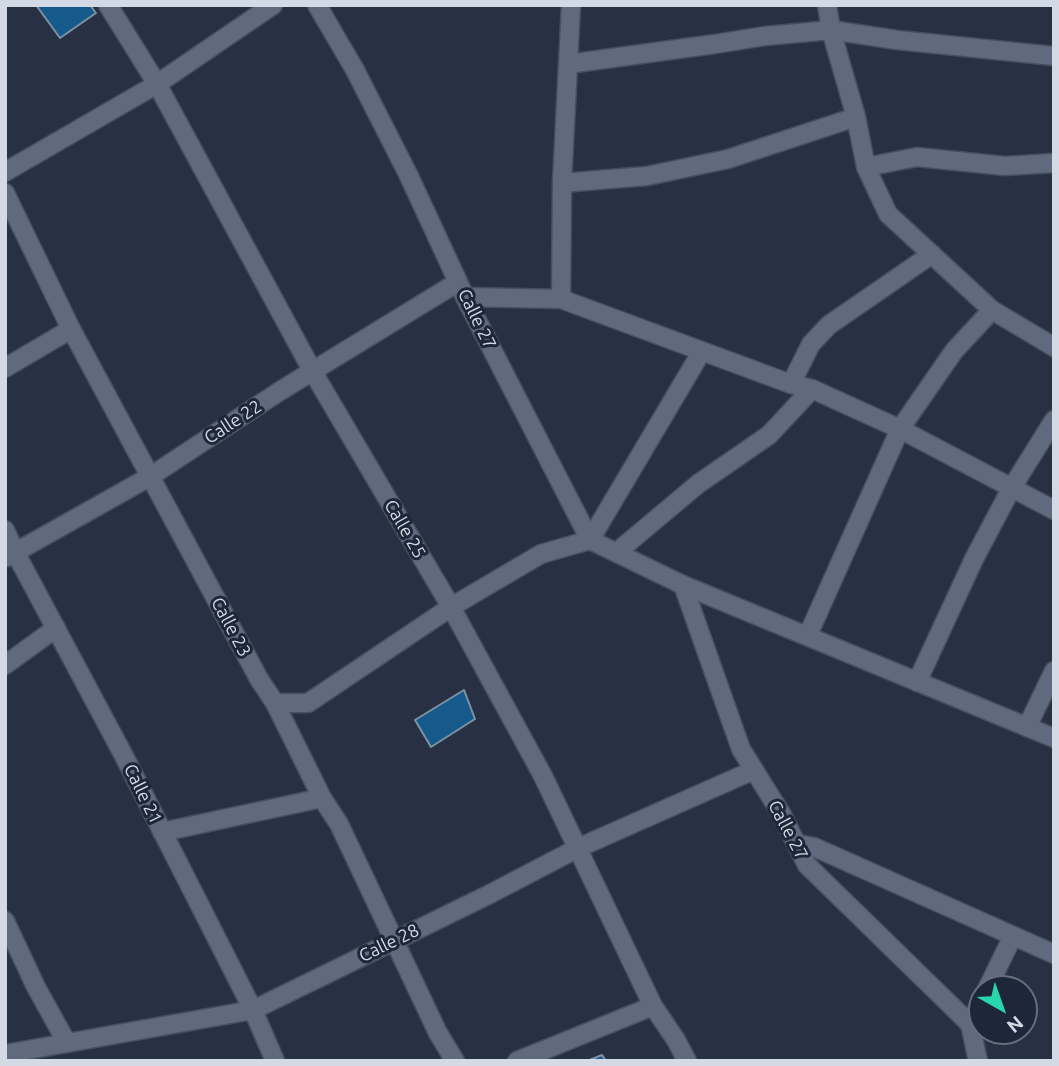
<!DOCTYPE html>
<html>
<head>
<meta charset="utf-8">
<style>
  body { margin:0 }
  #map { position:relative; width:1059px; height:1066px; overflow:hidden; background:#283144; font-family:Ubuntu,sans-serif }
  canvas { display:block }
  .frame { position:absolute; inset:0; border:7px solid #d3d9e5; pointer-events:none }
  .north { position:absolute; left:968px; top:975px; width:70px; height:70px; box-sizing:border-box; background:#1e2739; border:2px solid #666e7e; border-radius:50%; rotate:140deg; font-size:19px; font-weight:700; line-height:28px; text-align:center; color:#d3d9e5 }
  .north::after { content:''; display:block; margin:auto; width:24px; height:32px; background:#28d5ad; clip-path:polygon(50% 0,100% 100%,50% 72%,0 100%) }
</style>
</head>
<body>
<div id="map">
<canvas width="1059" height="1066"></canvas>
<div class="frame"></div>
<div class="north">N</div>
</div>
<script>
const ctx = document.querySelector('canvas').getContext('2d');
ctx.lineJoin = 'round';
function fill(path, color) { ctx.fillStyle = color; ctx.fill(path, 'evenodd'); }
const shape = rows => new Path2D(rows.map(r => 'M' + r).join(''));
function stroke(path, color, width, dash) { ctx.strokeStyle = color; ctx.lineWidth = width; ctx.lineCap = dash ? 'butt' : 'round'; ctx.setLineDash(dash || []); ctx.stroke(path); }
function label(font, color, halo, rows, align = 'center') {
  ctx.font = font + ' Ubuntu,sans-serif'; ctx.lineWidth = 6; ctx.setLineDash([]); ctx.textBaseline = 'middle'; ctx.strokeStyle = halo; ctx.fillStyle = color; for (const [text, x, y, turn = 0] of rows) {
    ctx.save(); ctx.translate(x, y); ctx.rotate((+turn || 0) * Math.PI / 180); ctx.textAlign = isNaN(turn) ? turn : align; if (halo) ctx.strokeText(text, 0, 0); ctx.fillText(text, 0, 0); ctx.restore();
  }
}
const building = shape([
  [36,5,90,5,96,13,60,38,36,5],
  [464,690,475,719,431,747,415,720,464,690],
  [602,1055,606,1061,587,1061,602,1055]
]);
fill(building, '#165a8b');
stroke(building, '#7c91a3', 2);
const minor = shape([
  [108,5,157,84,313,372,451,607,543,776,653,1006,676,1040,687,1061],
  [317,5,355,70,408,174,465,297,590,540],
  [827,5,831,30,856,117,866,167,888,214,992,310,1054,347],
  [568,64,715,44,765,36,831,30,897,40,1054,56],
  [866,167,917,157,1005,166,1054,163],
  [5,172,157,84,273,5],
  [562,183,647,176,728,159,856,117],
  [465,297,561,299,791,384,812,389,900,429,1054,510],
  [561,299,562,183,571,5],
  [5,368,71,329],
  [791,384,811,344,829,325,932,254],
  [5,530,15,552,124,756,253,1010,275,1061],
  [590,540,702,351],
  [617,552,698,484,769,435,812,389],
  [7,557,151,476,280,391,458,282],
  [683,585,741,749,782,815,807,865,970,1024],
  [808,635,900,429,954,351,992,310],
  [5,665,56,628],
  [917,682,974,559,1011,489,1054,420],
  [275,703,322,798,339,824,438,1033,455,1061],
  [1027,727,1054,671],
  [162,832,322,798],
  [798,844,814,847,1054,954],
  [5,921,36,987,67,1043],
  [987,989,1013,936],
  [970,1024,978,1061],
  [970,1024,982,1000],
  [5,1054,253,1010,488,895,578,848,754,770],
  [517,1061,653,1006]
]);
const tertiary = shape([
  [5,193,71,329,259,679,275,703,308,703,451,607,541,554,590,540,683,585,1054,738]
]);
stroke(minor, '#474f5e', 21);
stroke(tertiary, '#474f5e', 21);
stroke(minor, '#5f6a7f', 18);
stroke(tertiary, '#5f6a7f', 18);
label('18px', '#d3d9e5', '#1e2739', [
  ["Calle 27",477,319,64],
  ["Calle 22",233,422,-33],
  ["Calle 25",405,529,60],
  ["Calle 23",231,627,62],
  ["Calle 21",143,794,64],
  ["Calle 27",788,830,62],
  ["Calle 28",389,943,-26]
]);
</script>
</body>
</html>
